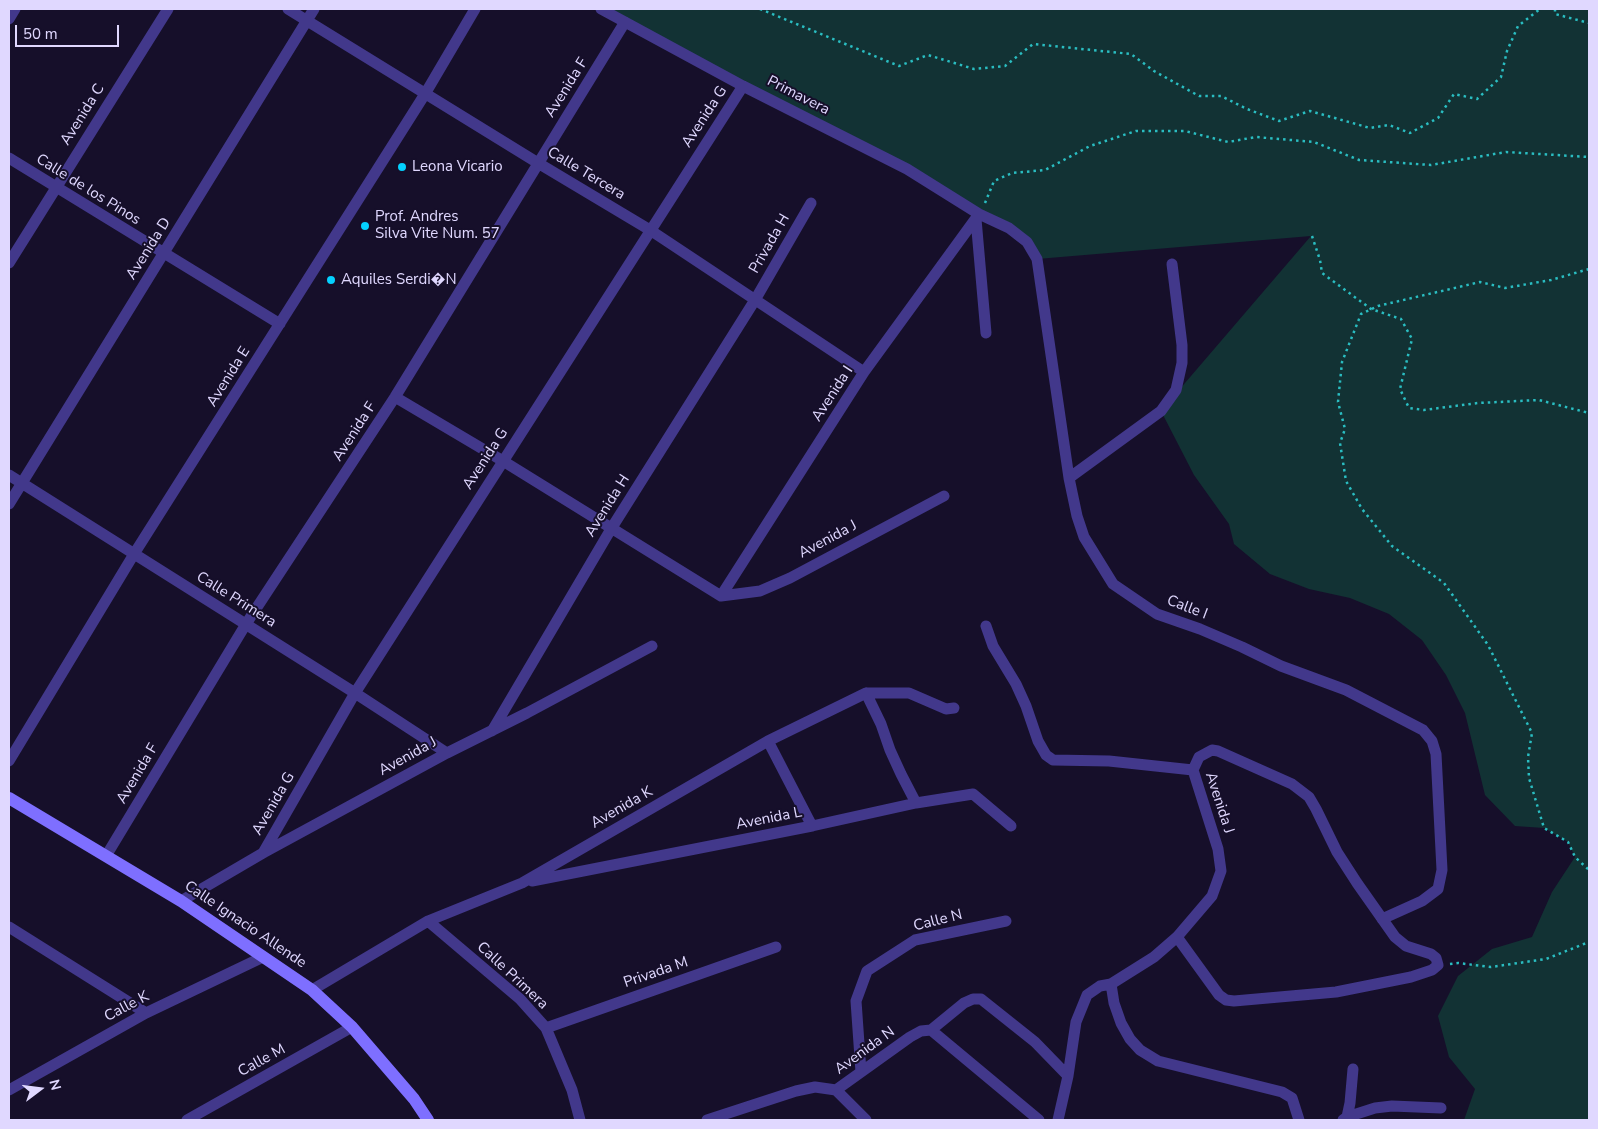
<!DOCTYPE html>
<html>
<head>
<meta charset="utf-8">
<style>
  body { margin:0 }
  #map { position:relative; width:1598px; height:1129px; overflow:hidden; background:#160f2a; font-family:"Nunito Sans",sans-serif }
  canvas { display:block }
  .frame { position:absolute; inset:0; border:10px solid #e0d8ff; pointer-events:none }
  .north { position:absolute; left:15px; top:1064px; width:50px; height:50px; -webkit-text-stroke:4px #160f2a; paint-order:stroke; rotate:75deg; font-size:14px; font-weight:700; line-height:20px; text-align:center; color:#e0d8ff }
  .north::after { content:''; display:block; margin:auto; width:18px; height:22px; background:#e0d8ff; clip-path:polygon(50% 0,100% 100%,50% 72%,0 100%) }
  .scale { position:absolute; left:15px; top:25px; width:104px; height:22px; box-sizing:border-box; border:2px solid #e0d8ff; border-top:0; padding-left:6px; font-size:15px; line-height:18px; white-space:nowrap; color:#e0d8ff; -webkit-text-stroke:4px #160f2a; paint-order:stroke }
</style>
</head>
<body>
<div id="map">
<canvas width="1598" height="1129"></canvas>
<div class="frame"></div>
<div class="north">N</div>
<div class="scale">50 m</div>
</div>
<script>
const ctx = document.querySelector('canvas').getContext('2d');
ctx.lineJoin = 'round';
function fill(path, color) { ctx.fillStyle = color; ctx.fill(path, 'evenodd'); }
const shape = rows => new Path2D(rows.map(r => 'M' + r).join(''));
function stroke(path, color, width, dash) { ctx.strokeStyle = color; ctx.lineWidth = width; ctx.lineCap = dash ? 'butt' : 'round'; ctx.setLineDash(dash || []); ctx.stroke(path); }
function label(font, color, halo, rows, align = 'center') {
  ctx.font = font + ' "Nunito Sans",sans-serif'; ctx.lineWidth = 4; ctx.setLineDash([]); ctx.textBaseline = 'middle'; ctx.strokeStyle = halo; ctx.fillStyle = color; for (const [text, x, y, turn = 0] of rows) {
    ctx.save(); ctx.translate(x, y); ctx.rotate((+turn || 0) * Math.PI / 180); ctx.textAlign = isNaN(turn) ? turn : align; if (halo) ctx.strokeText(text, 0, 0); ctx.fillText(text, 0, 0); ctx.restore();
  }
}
fill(shape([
  [601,9,1589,9,1589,1120,1464,1120,1475,1089,1449,1057,1438,1016,1458,976,1492,949,1532,937,1552,892,1575,857,1568,842,1544,828,1515,826,1485,795,1465,713,1446,675,1422,640,1389,614,1350,598,1309,589,1270,574,1234,544,1229,524,1194,475,1161,411,1311,236,1037,259,1009,228]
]), '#123234');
stroke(shape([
  [760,9,899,66,928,55,974,69,1005,66,1033,44,1131,54,1154,71,1199,96,1221,96,1247,109,1279,121,1310,111,1370,128,1389,125,1410,133,1438,118,1454,94,1477,99,1501,77,1507,51,1518,26,1540,9],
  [1555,9,1555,14,1589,23],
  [985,203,994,181,1012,173,1045,170,1090,146,1136,131,1185,131,1228,142,1256,137,1314,142,1359,160,1431,165,1506,152,1589,157],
  [1312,236,1320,260,1322,273,1371,309,1401,319,1412,339,1400,389,1409,408,1424,410,1478,403,1539,400,1589,413],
  [1589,269,1551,280,1505,288,1480,282,1378,306,1361,314,1342,362,1338,402,1345,429,1340,443,1346,481,1362,509,1392,546,1444,583,1488,645,1532,733,1528,757,1529,778,1544,828,1568,842,1575,857,1589,870],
  [1450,964,1458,963,1491,967,1546,959,1589,942]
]), '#2abdc1', 2.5, [2.5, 4]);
stroke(shape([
  [288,9,538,163,650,230,864,372],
  [601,9,743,86,907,169,979,214,1009,228,1027,242,1037,259,1069,478,1077,516,1084,537,1113,584,1157,614,1200,629,1242,647,1281,666,1346,690,1423,730,1432,741,1436,754,1442,870,1438,889,1422,901,1382,919],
  [9,19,15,9],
  [9,158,280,324],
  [976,219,986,333],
  [9,263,168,9],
  [395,397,503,461,721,596],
  [9,475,355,693,447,753],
  [1069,478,1161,411,1176,390,1182,363,1182,345,1172,264],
  [9,504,314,9],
  [721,596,864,372,979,214],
  [721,596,760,591,790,578,944,496],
  [986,626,993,646,1016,684,1026,706,1038,741,1046,755,1053,760,1109,761,1193,770],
  [866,693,881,724,890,750,901,774,916,803],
  [492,731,611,529,755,300,811,203],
  [768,741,812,826],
  [9,761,134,554,425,94,475,9],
  [263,853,355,693,743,86],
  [106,856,246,624,395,397,625,22],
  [532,881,812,826,916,803,973,794,1011,826],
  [181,901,263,853,447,753,527,713,652,646],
  [428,921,520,999,546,1028,572,1090,580,1120],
  [9,927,146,1013],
  [1111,984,1114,1003,1121,1023,1130,1039,1140,1050,1158,1061,1282,1092,1292,1098,1299,1120],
  [312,990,428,921,522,883,768,741,866,693,909,693,946,709,954,708],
  [546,1028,776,947],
  [931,1030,1039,1120],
  [861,1072,856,1001,867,971,915,940,1006,921],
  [9,1090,146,1013,263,957],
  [836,1090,866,1120],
  [1347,1117,1375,1108,1392,1106,1441,1108],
  [187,1120,352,1027],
  [707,1120,796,1091,815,1087,836,1090,910,1037,921,1031,931,1030,964,1003,973,999,981,999,1035,1042,1068,1076],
  [1058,1120,1068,1076,1076,1022,1087,995,1100,986,1111,984,1154,957,1177,937,1212,896,1221,871,1218,849,1193,770,1199,757,1212,750,1218,751,1292,784,1309,797,1316,809,1337,852,1357,883,1395,937,1406,946,1431,954,1436,958,1438,965,1432,970,1411,977,1336,992,1234,1001,1226,1000,1219,995,1177,937],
  [1343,1120,1347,1117,1350,1103,1353,1069]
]), '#42388b', 11);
stroke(shape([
  [9,798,181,901,312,990,352,1027,414,1099,428,1120]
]), '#7e6fff', 12);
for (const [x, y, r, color] of [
  [402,167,5,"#04d1ff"],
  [365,226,5,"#04d1ff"],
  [331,280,5,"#04d1ff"]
]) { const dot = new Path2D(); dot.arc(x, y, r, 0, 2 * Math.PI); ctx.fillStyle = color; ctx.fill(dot); stroke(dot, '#160f2a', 2); }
label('15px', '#e0d8ff', '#160f2a', [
  ["Avenida F",567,88,-58],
  ["Primavera",798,96,27],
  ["Avenida C",83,115,-58],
  ["Avenida G",705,117,-57],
  ["Calle Tercera",586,174,31],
  ["Calle de los Pinos",88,190,32],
  ["Privada H",770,244,-60],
  ["Avenida D",149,249,-58],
  ["Avenida E",229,377,-58],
  ["Avenida I",833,394,-57],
  ["Avenida F",355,432,-57],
  ["Avenida G",486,459,-57],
  ["Avenida H",608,506,-58],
  ["Avenida J",828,540,-28],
  ["Calle Primera",236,600,32],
  ["Calle I",1187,608,21],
  ["Avenida J",408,757,-29],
  ["Avenida F",138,774,-59],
  ["Avenida J",1219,803,72],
  ["Avenida G",274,804,-60],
  ["Avenida K",622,808,-30],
  ["Avenida L",769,819,-11],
  ["Calle N",938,921,-14],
  ["Calle Ignacio Allende",245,925,34],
  ["Privada M",656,973,-19],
  ["Calle Primera",512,976,43],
  ["Calle K",127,1007,-28],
  ["Avenida N",865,1051,-36],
  ["Calle M",262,1061,-29]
]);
label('15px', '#e0d8ff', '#160f2a', [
  ["Leona Vicario",412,167],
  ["Prof. Andres",375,217],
  ["Silva Vite Num. 57",375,234],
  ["Aquiles Serdi�N",341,280]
], 'left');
</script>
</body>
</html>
